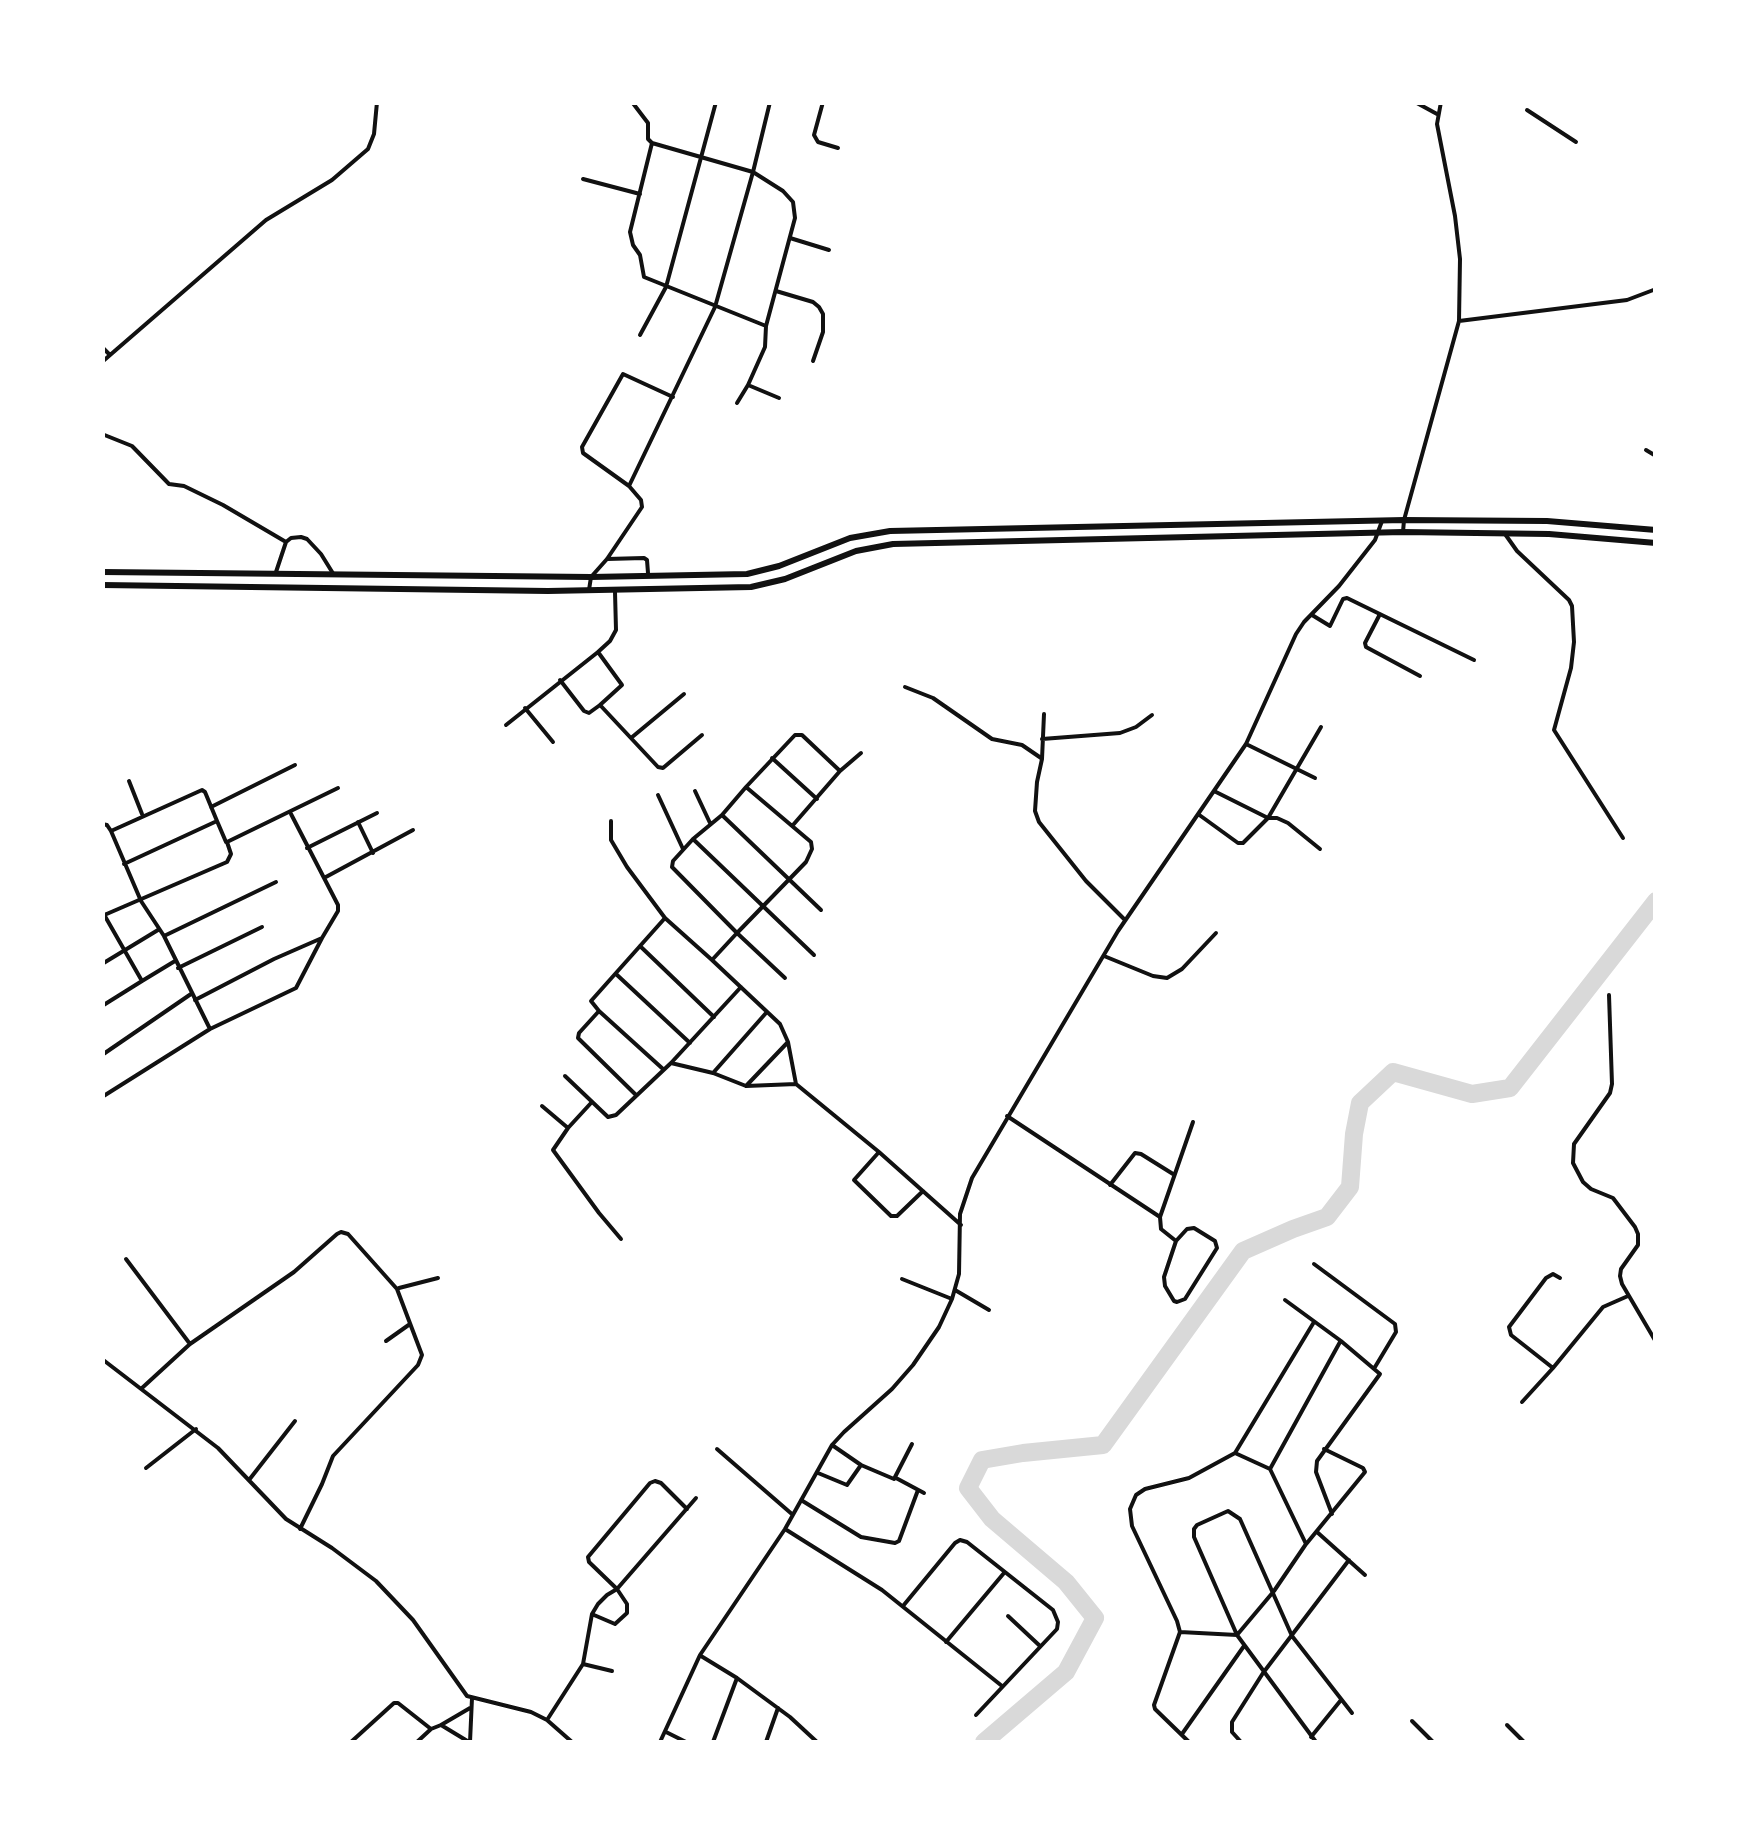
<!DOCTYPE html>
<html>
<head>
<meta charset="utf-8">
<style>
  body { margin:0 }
  #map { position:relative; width:1758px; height:1845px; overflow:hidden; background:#fff; font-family:Quicksand,sans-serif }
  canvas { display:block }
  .frame { position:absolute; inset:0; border:105px solid #fff; pointer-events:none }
</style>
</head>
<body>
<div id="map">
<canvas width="1758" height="1845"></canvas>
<div class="frame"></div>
</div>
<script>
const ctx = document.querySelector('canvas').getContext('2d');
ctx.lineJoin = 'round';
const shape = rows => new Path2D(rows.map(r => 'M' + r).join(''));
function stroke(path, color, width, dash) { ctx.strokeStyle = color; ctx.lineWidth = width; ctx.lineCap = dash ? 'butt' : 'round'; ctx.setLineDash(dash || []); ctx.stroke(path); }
stroke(shape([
  [984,1742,1066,1672,1095,1618,1066,1582,992,1519,968,1488,982,1460,1023,1453,1103,1445,1243,1251,1293,1229,1327,1217,1350,1187,1354,1134,1360,1103,1393,1072,1472,1094,1510,1088,1656,901]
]), '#d9d9d9', 18);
stroke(shape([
  [632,102,648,123,648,139,652,143,630,232,633,245,640,255,644,277,766,326],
  [823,102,814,135,818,142,838,148],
  [843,102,846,103],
  [1415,102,1437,114],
  [1527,110,1576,142],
  [652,143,753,172,783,191,793,202,795,218,766,326,765,347,748,385,737,403],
  [583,179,640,194],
  [790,238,829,250],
  [776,291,813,302,819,307,823,314,823,332,813,361],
  [1459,321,1627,300,1656,289],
  [640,335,666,287,716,102],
  [102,347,110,355],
  [102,362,266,220,332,180,368,149,374,134,377,102],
  [748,385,779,398],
  [102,434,132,446,169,484,184,486,223,505,286,542],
  [1646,450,1656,456],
  [629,486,583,453,582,447,623,374,673,397],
  [1403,532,1404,520,1459,321,1460,259,1455,216,1437,124,1441,102],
  [1505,534,1517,551,1569,600,1572,606,1574,642,1571,668,1554,730,1623,838],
  [607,559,644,558,647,560,648,573],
  [276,572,286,542,291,538,301,537,307,539,321,554,334,575],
  [589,590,591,577,607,559,642,507,641,500,629,486,715,307,753,172,770,102],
  [615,592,616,630,610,641,598,652,622,685,600,705,658,767,663,768,702,735],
  [1380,614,1365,643,1366,647,1420,676],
  [1312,615,1330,626,1343,599,1347,598,1474,660],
  [560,680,584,711,589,713,600,705],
  [905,687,933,698,992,739,1022,745,1041,758],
  [525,708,553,742],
  [1044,714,1042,759,1037,782,1035,811,1039,822,1086,881,1125,920],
  [506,725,598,652],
  [631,738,684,694],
  [1042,739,1120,733,1136,727,1152,715],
  [1246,744,1315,778],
  [772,758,817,799],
  [840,771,861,753],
  [129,781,142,814],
  [746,787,795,735,802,735,840,771,793,825],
  [695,791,710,823],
  [1214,791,1268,818,1277,818,1288,823,1320,849],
  [658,795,683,849],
  [211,807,295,765],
  [291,814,338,905,338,911,322,938],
  [1198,814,1238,843,1243,843,1268,818,1321,727],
  [722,815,746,787,811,842,812,849,806,862,737,933,785,978],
  [611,821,611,840,627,867,665,918,712,960],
  [358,822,373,853],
  [102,824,107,825,111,831,141,901,164,936,210,1029],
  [111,831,202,790,205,792,217,821],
  [693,839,814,955],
  [307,848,377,813],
  [124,864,217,821,226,842],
  [324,878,413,830],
  [821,910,722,815,693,839,673,861,672,867,737,933,712,960,780,1024,788,1042,796,1084,879,1152,961,1225],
  [102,911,142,981,175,961],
  [102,916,227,862,231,854,227,842,338,788],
  [164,936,276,882],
  [640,946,714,1017],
  [1104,956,1153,976,1167,978,1182,969,1216,933],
  [102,964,158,930],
  [178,968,262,927],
  [616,974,690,1043],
  [1609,995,1612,1084,1610,1093,1574,1144,1573,1163,1583,1182,1591,1189,1613,1198,1635,1227,1638,1234,1638,1245,1621,1269,1620,1276,1622,1284,1656,1342],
  [102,1006,142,981],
  [599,1011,579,1033,578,1038,636,1095],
  [102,1055,191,994],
  [671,1063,741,987],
  [663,1069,599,1011,591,1001,665,918],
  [713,1073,766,1013],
  [565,1076,608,1117,616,1115,671,1063,713,1073,746,1086,796,1084],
  [746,1086,788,1042],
  [102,1097,210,1029,296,988,322,938,274,959,195,1000],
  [591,1103,568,1128,553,1150,599,1213,621,1239],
  [542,1106,568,1128],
  [1007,1116,1160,1217,1193,1122],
  [879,1152,854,1180,891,1216,897,1216,923,1191],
  [1110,1185,1135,1153,1141,1154,1173,1174],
  [1160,1217,1161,1229,1176,1241,1164,1277,1165,1286,1174,1301,1177,1302,1185,1299,1217,1248,1215,1241,1194,1228,1187,1229,1176,1241],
  [126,1259,190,1344],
  [1314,1264,1395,1324,1396,1332,1375,1367],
  [1560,1278,1553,1274,1546,1278,1509,1327,1511,1335,1553,1368,1603,1307,1628,1296],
  [902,1279,952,1299],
  [399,1288,438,1278],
  [955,1290,989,1310],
  [1285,1300,1341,1341,1380,1374,1317,1461,1316,1472,1332,1514],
  [386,1341,410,1324],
  [102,1359,218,1448,286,1519,332,1548,376,1581,413,1620,467,1696,531,1712,547,1720,572,1742],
  [142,1388,190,1344,294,1272,337,1234,341,1232,348,1234,397,1289,422,1355,418,1365,333,1456,322,1484,300,1529],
  [1522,1402,1553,1368],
  [832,1445,861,1465,894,1479,912,1444],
  [717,1449,793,1515],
  [146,1468,196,1429],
  [1270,1469,1340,1342],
  [818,1473,847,1485,861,1465],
  [896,1478,924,1493],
  [249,1480,295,1421],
  [801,1500,861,1537,895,1543,899,1541,918,1490],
  [785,1529,882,1590,1002,1686],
  [1317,1532,1365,1575],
  [1307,1543,1365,1472,1363,1468,1324,1449],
  [903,1606,955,1543,960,1540,967,1542,1053,1610,1058,1622,1057,1629,976,1715],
  [594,1615,615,1624,627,1613,627,1604,617,1589,589,1562,588,1557,650,1483,655,1481,661,1483,687,1509],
  [1008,1616,1040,1646],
  [1180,1632,1237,1635,1274,1591,1306,1544,1270,1469,1235,1453],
  [946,1642,1004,1573],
  [701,1656,737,1678,790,1717,817,1742],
  [583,1664,612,1671],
  [547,1720,583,1664,592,1614,598,1604,607,1595,617,1589,696,1498],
  [1412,1721,1433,1742],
  [441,1725,470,1708],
  [1507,1725,1524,1742],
  [666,1732,686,1742],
  [1182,1734,1244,1646],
  [1311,1737,1341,1700],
  [351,1742,394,1703,398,1703,431,1729,441,1725,469,1742],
  [417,1742,431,1729],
  [470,1742,472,1698],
  [660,1742,700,1655,785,1529,832,1445,844,1432,892,1389,913,1365,939,1327,952,1299,959,1274,960,1214,972,1178,1118,931,1246,744,1296,634,1304,622,1339,586,1375,540,1382,521],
  [713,1742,737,1678],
  [766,1742,778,1708],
  [1189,1742,1155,1709,1154,1705,1180,1632,1177,1621,1132,1526,1130,1509,1136,1495,1145,1489,1189,1478,1235,1453,1314,1322],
  [1241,1742,1232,1732,1232,1722,1263,1673,1349,1560],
  [1316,1742,1237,1635,1194,1537,1194,1529,1197,1525,1228,1511,1240,1519,1292,1636,1352,1713]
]), '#111', 4);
stroke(shape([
  [102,572,591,577,747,574,779,566,850,538,890,531,1404,520,1547,521,1656,530],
  [102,585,548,591,751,587,785,579,856,551,893,544,1403,532,1549,534,1656,543]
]), '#111', 6);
</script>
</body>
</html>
